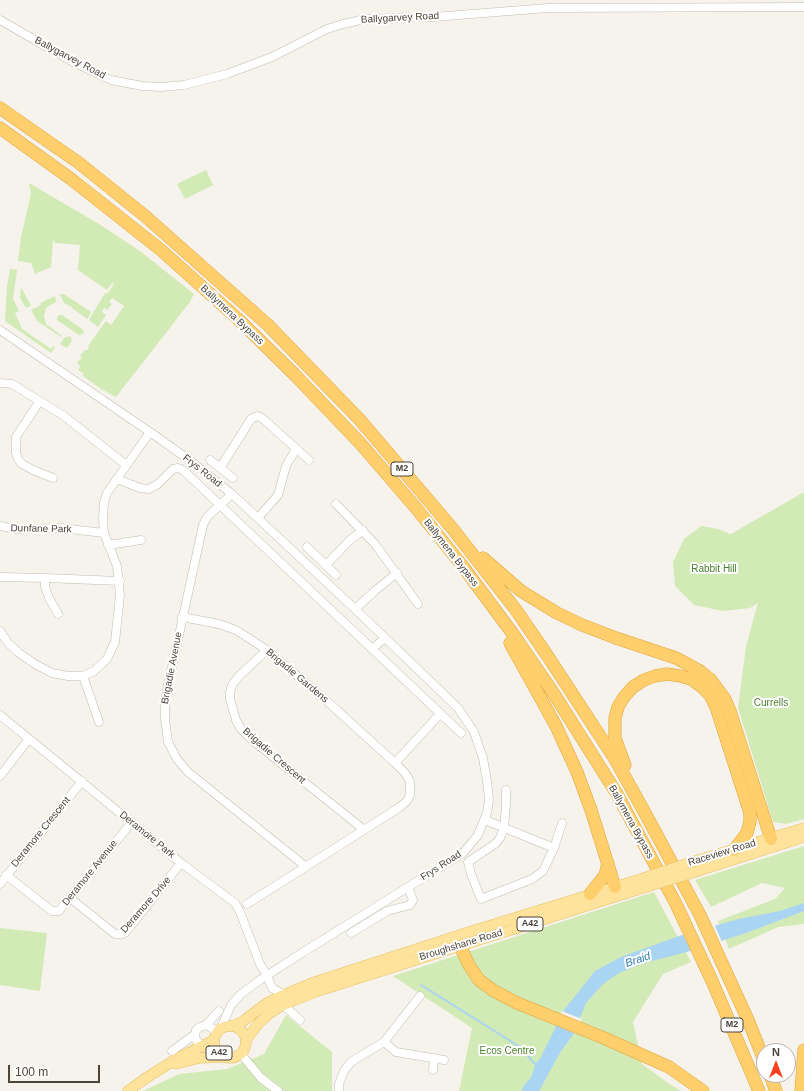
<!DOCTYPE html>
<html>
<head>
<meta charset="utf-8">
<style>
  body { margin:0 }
  #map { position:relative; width:804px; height:1091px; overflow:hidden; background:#f6f3ec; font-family:Helvetica,sans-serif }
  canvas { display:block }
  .north { position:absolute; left:756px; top:1043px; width:40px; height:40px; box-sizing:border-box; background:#fff; border:1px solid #b7b4b0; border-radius:50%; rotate:0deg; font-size:11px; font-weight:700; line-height:16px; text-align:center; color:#4b4439 }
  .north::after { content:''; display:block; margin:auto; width:14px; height:18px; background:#fc3f1d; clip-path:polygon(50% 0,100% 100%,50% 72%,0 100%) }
  .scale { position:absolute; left:8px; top:1065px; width:92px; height:18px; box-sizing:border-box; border:2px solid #4b4439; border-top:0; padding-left:5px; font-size:12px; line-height:14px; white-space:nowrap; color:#4b4439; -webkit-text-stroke:3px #fff; paint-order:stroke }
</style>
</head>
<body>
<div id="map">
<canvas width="804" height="1091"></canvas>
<div class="north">N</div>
<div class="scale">100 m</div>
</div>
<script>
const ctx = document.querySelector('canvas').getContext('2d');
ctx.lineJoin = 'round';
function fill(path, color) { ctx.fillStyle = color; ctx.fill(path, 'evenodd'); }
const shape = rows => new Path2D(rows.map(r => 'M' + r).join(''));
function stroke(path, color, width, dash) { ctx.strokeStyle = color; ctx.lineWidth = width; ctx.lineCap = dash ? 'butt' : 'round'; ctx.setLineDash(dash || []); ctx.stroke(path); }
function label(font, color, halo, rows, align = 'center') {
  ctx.font = font + ' Helvetica,sans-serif'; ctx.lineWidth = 4; ctx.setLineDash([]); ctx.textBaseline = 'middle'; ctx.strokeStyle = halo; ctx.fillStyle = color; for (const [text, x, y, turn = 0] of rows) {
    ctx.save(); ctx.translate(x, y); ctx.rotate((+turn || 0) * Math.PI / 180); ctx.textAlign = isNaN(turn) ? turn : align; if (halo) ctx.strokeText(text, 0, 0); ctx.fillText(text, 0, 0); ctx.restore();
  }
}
fill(shape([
  [206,170,213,185,185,199,177,184],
  [29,183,99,224,140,251,194,294,190,302,116,397,101,389,83,376,84,374,78,370,80,367,77,362,82,358,80,356,85,350,88,350,89,348,88,346,106,321,111,325,124,306,112,298,109,302,112,304,107,310,104,308,102,312,106,315,98,327,89,320,105,293,107,294,114,284,112,283,107,290,78,270,80,245,55,243,55,241,53,241,51,267,35,274,31,263,18,261,21,238,31,193],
  [10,269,17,270,13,299,19,311,15,313,22,329,51,349,53,346,55,347,51,353,5,321,7,287],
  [21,287,31,306,26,308,20,298],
  [60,294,64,294,91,312,87,319,72,308,73,305,71,307,64,303],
  [55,296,56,302,52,304,46,308,44,317,46,324,62,336,61,337,37,321,31,310,41,305,40,303],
  [59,315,62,315,82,329,84,332,83,334,79,335,57,320,57,318],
  [70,336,72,341,67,348,60,344,64,338],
  [804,492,804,819,786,824,773,822,738,708,746,646,758,603,750,608,723,611,694,605,675,586,673,562,684,539,701,526,718,529,731,534],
  [804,846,804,924,778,927,729,949,718,921,775,899,785,888,762,883,711,907,695,880],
  [654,892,691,962,663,974,633,1022,642,1064,671,1085,681,1091,459,1091,472,1028,393,976],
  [0,928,47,933,40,991,0,985],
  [286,1015,332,1052,332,1091,143,1091,179,1074,227,1069,264,1054]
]), '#d2eab5');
fill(shape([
  [804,903,804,911,746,933,690,951,641,964,619,973,603,984,586,1003,573,1035,561,1051,539,1091,521,1091,525,1084,531,1078,536,1063,540,1059,564,1010,595,971,621,957,682,935,739,919,780,911]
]), '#a9d4f2');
fill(shape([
  [714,924,722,942,692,953,682,933],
  [562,1011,582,1019,576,1034,555,1025]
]), '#f6f3ec');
stroke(shape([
  [421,985,520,1047,536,1065]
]), '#a9d4f2', 2);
const minor = shape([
  [0,20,75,63,111,80,142,86,161,87,184,85,227,74,272,57,327,29,343,24,365,19,433,17,548,8,804,7],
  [0,330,150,432,192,462,232,494,355,609,458,708,474,732,483,758,487,781,489,800,487,813,478,835,463,853,305,951,260,980,241,994,231,1005,220,1030],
  [0,383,12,384,64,416,126,465],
  [39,402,16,437,16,453,18,459,22,464,33,470,53,478],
  [210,460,233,478],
  [220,468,251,419,257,416,262,418,309,460],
  [117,479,140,488,149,489,158,484,173,469,178,468,183,470,461,733],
  [232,494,207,517,203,525,165,699,165,719,168,742,177,759,188,772,305,866],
  [336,504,375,544,418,604],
  [258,518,278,495,286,466,296,449],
  [0,526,16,529,61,528,104,533],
  [108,545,141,540],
  [307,547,336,575],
  [326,565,349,541,363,530],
  [0,577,45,578,45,587,49,598,58,614],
  [45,578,120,581],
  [355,609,376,590,397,573],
  [182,617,219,624,236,630,267,650,329,703,395,763,405,773,410,781,410,795,407,801,400,807,247,904],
  [0,631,8,643,19,653,35,664,52,673,68,676,83,676,94,671,107,659,115,642,120,595,117,566,104,533,103,518,104,502,107,493,150,432],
  [372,649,385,638],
  [267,650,239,676,232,685,230,692,230,699,236,720,241,729,252,740,363,829],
  [83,676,99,722],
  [0,715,181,863,235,903,240,912,260,964,267,975,272,988,283,994],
  [395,763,440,714],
  [0,776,29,739],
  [506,790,506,806,504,828,500,838,495,844,468,862,471,874,481,899,532,879,543,871,554,848],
  [485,820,554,848,562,823],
  [6,875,52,911,59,911,132,822],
  [0,884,82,781],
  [70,898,115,934,122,934,125,933,181,863],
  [351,933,387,911,410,905,413,900,408,887],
  [280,1002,300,1020],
  [206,1025,219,1011],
  [384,1042,396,1052,444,1060],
  [202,1047,195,1038,196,1030,200,1027,206,1025,212,1028,216,1034],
  [172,1051,194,1035],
  [241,1054,261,1078,278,1091],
  [433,1070,434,1059],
  [339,1091,339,1084,344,1071,351,1062,384,1042,420,996]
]);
const major = shape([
  [692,862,804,828],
  [698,871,804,837],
  [232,1026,242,1022,267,1003,281,996,312,983,466,933,641,879],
  '214 1042a16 16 0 1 1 32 0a16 16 0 1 1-32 0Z',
  [246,1040,259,1023,270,1013,283,1005,315,992,646,887],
  [176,1064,199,1058,224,1057],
  [128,1091,146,1078,178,1058,214,1040]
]);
const highway = shape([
  [0,108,79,163,145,216,268,325,360,420,452,528,516,610,547,655,615,759,645,813,700,915,748,1020,764,1060],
  [0,128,71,179,161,250,238,319,295,375,360,443,416,508,461,564,513,634,554,694,617,794,676,904,712,981,759,1091],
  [483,558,521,591,557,613,582,625,616,638,676,658,700,671,711,680,725,699,730,711,771,839],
  [510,643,556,726,577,772,591,810,615,887],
  [625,765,615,738,615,718,618,707,624,697,633,687,644,680,655,676,667,674,680,676,691,679,702,687,710,695,716,707,750,813,750,822,747,833,734,850],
  [590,894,605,875,608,863],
  [460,946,469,965,479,980,494,991,517,1003,604,1038,669,1067,703,1091],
  [770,1075,776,1091],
  [801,1091,804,1050]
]);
stroke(minor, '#c2bbae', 9);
stroke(major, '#e6c16a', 11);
stroke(highway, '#e0a43c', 13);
stroke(minor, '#fff', 8);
stroke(major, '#ffe39c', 10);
stroke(highway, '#ffcf6e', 12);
const majorBridge = shape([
  [641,879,692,862],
  [646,887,698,871]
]);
stroke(majorBridge, '#e6c16a', 11, []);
stroke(majorBridge, '#ffe39c', 10);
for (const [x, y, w] of [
  [402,469,22],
  [530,924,26],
  [732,1025,22],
  [219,1053,26]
]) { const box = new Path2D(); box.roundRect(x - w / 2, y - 7, w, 14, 3); ctx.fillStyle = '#fff'; ctx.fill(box); stroke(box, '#4b4439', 1); }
label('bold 9px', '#4b4439', null, [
  ["M2",402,469],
  ["A42",530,924],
  ["M2",732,1025],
  ["A42",219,1053]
]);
label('10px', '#4b4439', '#fff', [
  ["Ballygarvey Road",400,18,-3],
  ["Ballygarvey Road",70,58,28],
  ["Ballymena Bypass",232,315,43],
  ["Frys Road",202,471,38],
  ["Dunfane Park",41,529,1],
  ["Ballymena Bypass",451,553,52],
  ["Brigadie Avenue",172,668,-79],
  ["Brigadie Gardens",297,676,40],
  ["Brigadie Crescent",274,756,41],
  ["Ballymena Bypass",631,822,61],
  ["Deramore Crescent",41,832,-51],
  ["Deramore Park",147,835,39],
  ["Raceview Road",722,853,-17],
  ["Frys Road",441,866,-33],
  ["Deramore Avenue",90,873,-51],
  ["Deramore Drive",146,905,-49],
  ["Broughshane Road",461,945,-17]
]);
label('10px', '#4a7f2a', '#fff', [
  ["Rabbit Hill",714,569],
  ["Currells",771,703],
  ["Ecos Centre",507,1051]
]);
label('italic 11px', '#2e7ab2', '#fff', [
  ["Braid",638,960,-19]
]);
</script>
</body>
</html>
